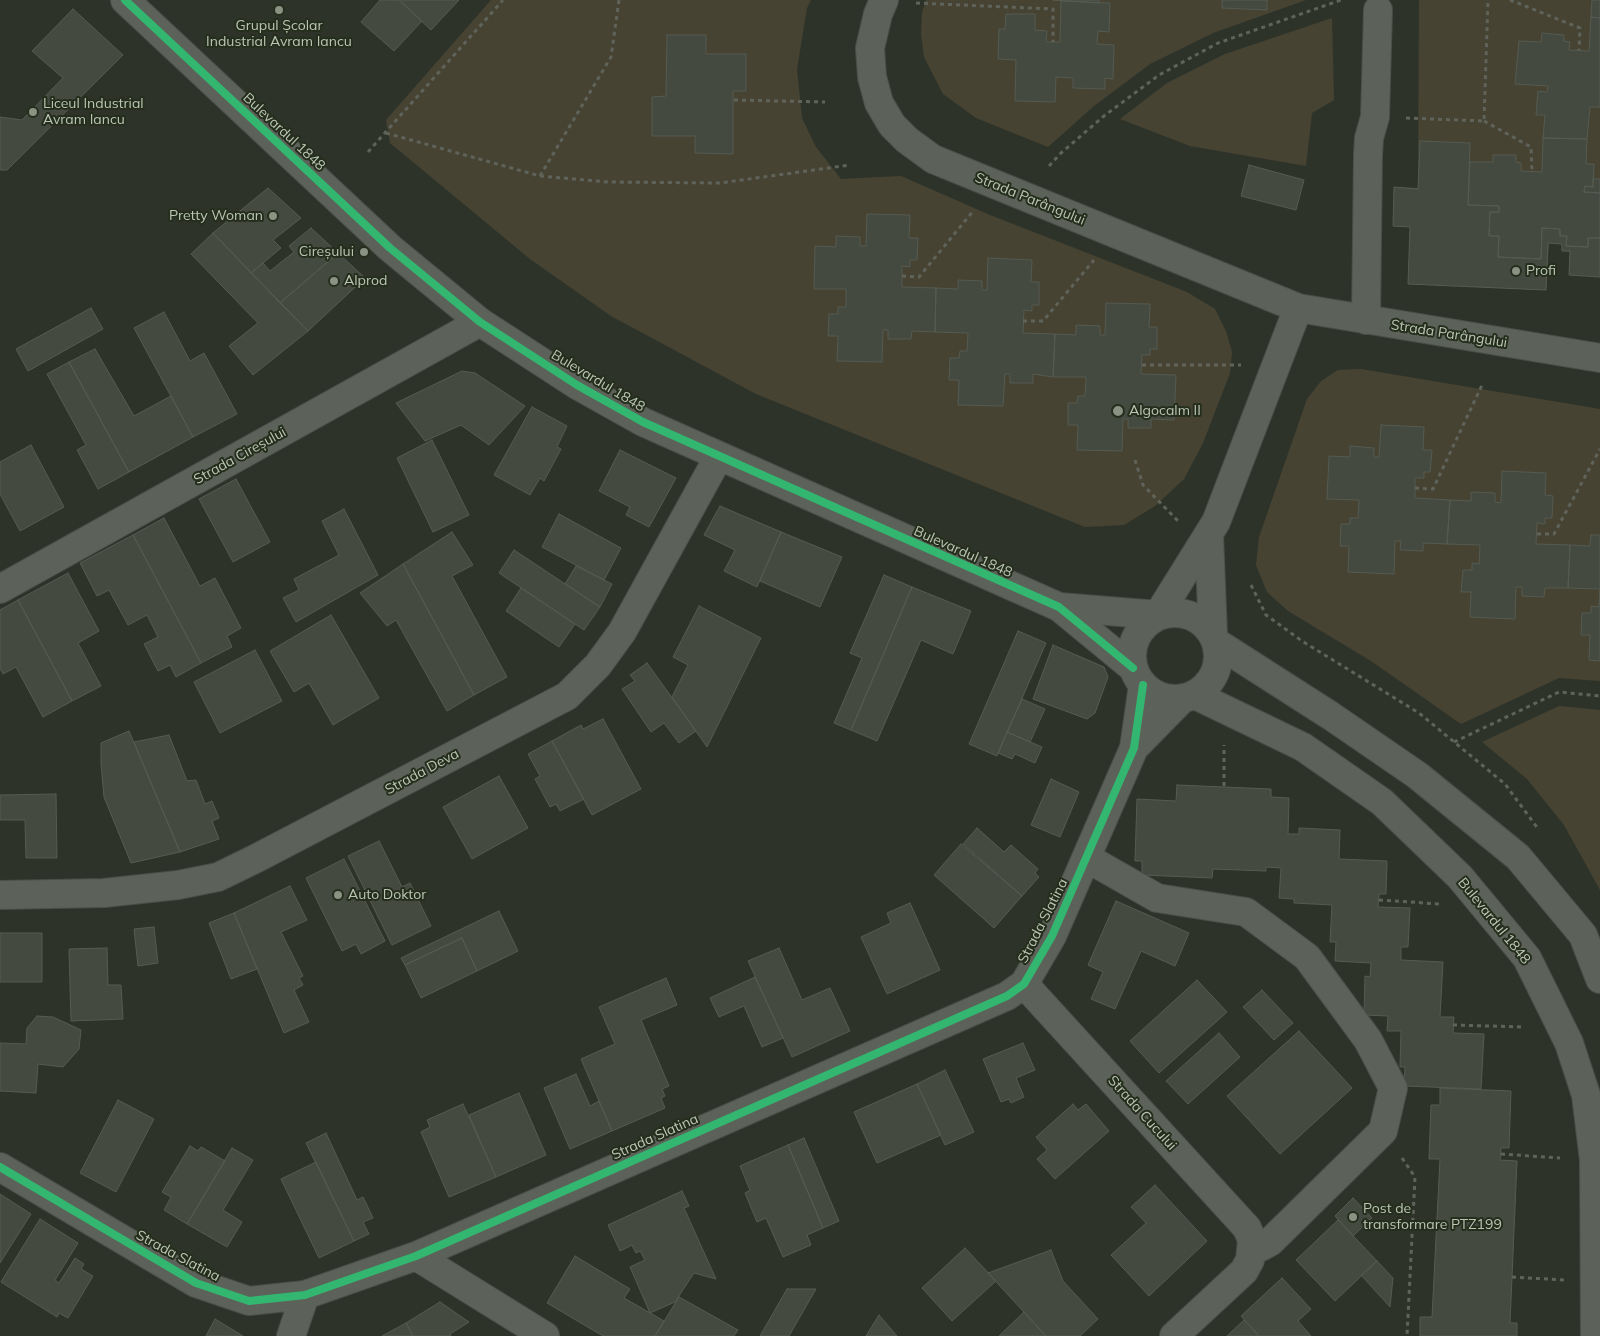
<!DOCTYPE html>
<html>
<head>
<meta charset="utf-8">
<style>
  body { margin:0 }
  canvas { display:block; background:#2e3329 }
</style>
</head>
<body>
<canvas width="1600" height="1336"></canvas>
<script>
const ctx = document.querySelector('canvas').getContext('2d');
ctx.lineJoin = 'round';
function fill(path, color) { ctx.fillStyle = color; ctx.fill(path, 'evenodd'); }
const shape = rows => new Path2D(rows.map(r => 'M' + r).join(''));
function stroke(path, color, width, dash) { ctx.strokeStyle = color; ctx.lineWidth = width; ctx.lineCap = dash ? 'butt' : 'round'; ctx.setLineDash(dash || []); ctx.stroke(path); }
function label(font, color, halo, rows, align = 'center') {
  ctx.font = font + ' Mulish,sans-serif'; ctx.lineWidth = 4; ctx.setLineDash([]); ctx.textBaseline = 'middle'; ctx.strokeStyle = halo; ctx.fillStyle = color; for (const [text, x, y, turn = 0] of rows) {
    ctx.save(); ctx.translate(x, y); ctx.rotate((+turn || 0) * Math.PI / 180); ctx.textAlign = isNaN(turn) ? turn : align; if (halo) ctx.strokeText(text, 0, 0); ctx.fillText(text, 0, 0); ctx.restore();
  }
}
fill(shape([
  [491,0,811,0,807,8,797,69,802,118,816,147,841,179,901,176,990,215,1187,292,1215,309,1226,331,1232,352,1230,373,1203,443,1184,479,1155,506,1124,525,1085,527,756,394,611,316,530,259,390,143,386,120],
  [926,0,1306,0,1213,33,1150,64,1094,106,1048,147,976,118,943,94,924,57,921,34,922,13],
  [1419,0,1600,0,1600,277,1569,275,1570,252,1562,251,1562,244,1549,243,1546,290,1408,284,1410,227,1393,226,1394,187,1418,188],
  [1332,18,1334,100,1312,113,1306,166,1190,146,1120,119,1167,83,1225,54],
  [1361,369,1600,409,1600,681,1559,678,1461,724,1371,661,1288,611,1267,592,1256,565,1259,537,1307,399,1321,381,1338,370],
  [1559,706,1600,710,1600,890,1564,825,1527,779,1482,742]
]), '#464333');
const building = shape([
  [380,0,399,0,422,21,394,51,361,22,380,0],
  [399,0,459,0,431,30,399,0],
  [1053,0,1099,0,1099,3,1053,0],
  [1222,0,1267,0,1267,10,1222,8,1222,0],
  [1592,0,1600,0,1600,18,1591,17,1592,0],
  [1061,1,1110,3,1109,32,1098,31,1097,44,1114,45,1113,79,1105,78,1105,89,1073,88,1073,78,1056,77,1055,102,1015,101,1016,60,998,59,999,29,1005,29,1006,14,1035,14,1035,30,1047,31,1046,42,1060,42,1061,1],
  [73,9,123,55,7,170,0,170,0,117,22,120,63,78,32,51,73,9],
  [1591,17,1600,18,1600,107,1590,107,1587,139,1543,138,1545,115,1536,115,1538,91,1547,92,1548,86,1515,84,1519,41,1541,42,1542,33,1564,35,1564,41,1570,42,1569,50,1589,51,1591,17],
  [667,35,706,35,706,54,746,54,746,91,733,91,733,154,695,153,695,136,652,136,652,97,666,96,667,35],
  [1543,138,1587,139,1586,164,1594,164,1593,187,1585,186,1584,192,1600,193,1600,238,1588,238,1588,247,1566,246,1567,236,1560,236,1560,229,1542,228,1541,259,1498,257,1499,236,1489,236,1490,212,1499,212,1499,206,1468,205,1470,162,1493,162,1493,155,1516,155,1516,162,1521,163,1521,171,1542,172,1543,138],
  [1420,141,1470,143,1468,205,1499,206,1499,212,1490,212,1489,236,1499,236,1498,257,1541,259,1542,228,1560,229,1560,236,1567,236,1566,246,1588,247,1588,238,1600,238,1600,277,1569,275,1570,251,1562,251,1562,244,1548,243,1546,290,1408,284,1410,227,1393,226,1394,187,1418,189,1420,141],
  [1249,165,1304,180,1296,210,1241,196,1249,165],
  [1593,179,1600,179,1600,193,1584,192,1585,186,1593,187,1593,179],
  [268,188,301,218,273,240,281,248,251,273,213,233,268,188],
  [867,214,910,215,909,238,918,238,917,260,910,260,910,267,902,266,902,287,936,288,935,332,912,331,911,339,888,339,888,330,883,330,882,362,837,361,838,336,828,336,829,314,838,314,838,307,846,307,846,289,814,289,815,246,836,247,836,236,860,237,860,246,866,246,867,214],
  [311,228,338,253,280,303,251,273,263,263,270,271,294,252,289,246,311,228],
  [213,233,308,331,253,375,229,346,258,323,191,254,213,233],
  [338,253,365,278,308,331,280,303,338,253],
  [988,258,1032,260,1031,282,1039,282,1039,305,1032,305,1032,311,1024,310,1023,333,1055,334,1053,377,1033,374,1033,383,1010,383,1010,374,1005,374,1003,406,958,405,959,380,949,380,950,358,959,358,960,351,967,351,968,333,935,332,936,288,958,289,958,280,982,281,982,290,987,290,988,258],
  [1106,303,1150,304,1149,327,1157,327,1157,349,1150,349,1150,355,1142,355,1141,374,1176,375,1174,420,1151,419,1151,428,1128,428,1128,419,1123,419,1122,451,1077,450,1078,425,1068,425,1068,403,1077,403,1078,396,1085,396,1086,377,1053,377,1055,334,1076,335,1076,325,1100,326,1100,335,1105,335,1106,303],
  [91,308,103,329,28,371,16,349,91,308],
  [164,312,190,361,204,353,237,414,193,437,134,328,164,312],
  [95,349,134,416,171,396,193,437,129,472,69,362,95,349],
  [69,362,129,472,98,489,77,450,86,445,47,374,69,362],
  [462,371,475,373,525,406,489,445,461,425,425,441,396,403,462,371],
  [532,407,567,426,557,447,561,449,544,481,540,478,530,495,494,475,532,407],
  [1381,425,1424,427,1423,450,1432,450,1430,472,1424,472,1424,478,1415,478,1415,498,1450,500,1447,544,1423,543,1423,551,1400,550,1401,541,1395,541,1394,574,1348,572,1349,546,1340,546,1341,524,1350,524,1350,518,1358,518,1359,500,1327,499,1329,456,1350,457,1350,446,1374,448,1374,457,1379,457,1381,425],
  [432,440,469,515,433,532,397,458,432,440],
  [31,445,64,507,20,531,0,494,0,462,31,445],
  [620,450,676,478,649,527,626,515,630,507,599,491,620,450],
  [1502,471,1546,473,1545,495,1553,496,1552,518,1545,518,1545,524,1537,523,1536,544,1570,545,1568,588,1545,588,1544,597,1522,596,1522,587,1516,587,1515,619,1470,617,1471,592,1461,592,1463,570,1472,570,1472,563,1479,564,1480,545,1447,544,1450,500,1471,501,1471,492,1495,493,1495,502,1501,503,1502,471],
  [236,479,270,542,233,562,199,499,236,479],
  [720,506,781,532,757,587,724,571,735,550,704,535,720,506],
  [344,509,378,575,296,622,283,598,299,590,294,579,339,555,322,521,344,509],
  [559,514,621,548,604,580,542,547,559,514],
  [164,518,200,586,215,578,241,628,227,636,232,647,201,663,133,535,164,518],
  [452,532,473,565,452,576,507,677,474,695,403,564,452,532],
  [781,532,842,557,820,607,760,581,781,532],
  [133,535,201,663,176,677,170,665,158,671,144,644,158,637,147,615,128,625,109,590,97,596,80,563,133,535],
  [1591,535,1600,535,1600,661,1589,660,1590,635,1581,635,1582,613,1591,613,1591,606,1599,607,1600,589,1568,588,1570,545,1590,546,1591,535],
  [514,550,600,607,584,630,499,573,514,550],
  [403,564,474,695,447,711,396,620,387,626,360,593,403,564],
  [576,566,612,584,600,607,565,584,576,566],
  [68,573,99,631,78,643,101,686,72,701,18,600,68,573],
  [884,575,912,587,851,730,834,723,862,658,850,653,884,575],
  [912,587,971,611,953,654,921,640,877,741,851,730,912,587],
  [521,588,575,624,559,647,506,611,521,588],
  [18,600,72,701,43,717,16,667,3,674,0,668,0,610,18,600],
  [699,606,761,638,707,747,672,697,688,665,673,657,699,606],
  [331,615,379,698,333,725,309,683,294,692,270,651,331,615],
  [1018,631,1046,643,997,756,969,744,1018,631],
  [1053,645,1104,667,1108,677,1095,713,1087,719,1033,699,1053,645],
  [255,650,282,701,220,733,194,682,255,650],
  [647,663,696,731,679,743,664,723,651,732,622,689,635,681,630,675,647,663],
  [1022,699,1045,709,1030,742,1007,732,1022,699],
  [603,719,641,789,592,815,552,741,581,725,583,729,603,719],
  [129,731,180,852,131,863,104,797,101,764,101,743,129,731],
  [1007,732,1042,747,1035,763,1015,754,1012,759,998,753,1007,732],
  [169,735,187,781,196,780,205,804,212,801,219,818,212,821,219,839,180,852,134,742,169,735],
  [552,741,584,799,560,811,556,804,550,807,535,779,540,776,528,754,552,741],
  [499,776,528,828,472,859,443,807,499,776],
  [1051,779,1079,792,1060,837,1031,825,1051,779],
  [1177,785,1271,789,1271,797,1289,798,1288,834,1299,834,1299,828,1340,830,1339,859,1387,861,1386,894,1379,894,1378,907,1410,908,1408,947,1401,947,1401,960,1443,962,1440,1017,1454,1017,1453,1033,1484,1034,1481,1089,1404,1086,1405,1067,1400,1067,1401,1031,1387,1031,1388,1016,1364,1015,1365,976,1370,977,1371,963,1335,961,1336,942,1330,942,1332,905,1294,903,1294,899,1279,898,1281,868,1266,867,1266,871,1213,869,1212,878,1142,875,1142,861,1135,861,1137,799,1176,801,1177,785],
  [56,794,57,858,26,858,25,820,0,820,0,795,56,794],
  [977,828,1004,852,1011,845,1038,869,1035,873,1039,877,1022,896,963,844,977,828],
  [379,841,402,887,410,883,431,926,392,945,348,856,379,841],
  [961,844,1022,896,994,928,934,875,961,844],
  [344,859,385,941,361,954,356,944,342,951,306,878,344,859],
  [290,886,307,920,281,932,303,976,299,978,303,985,294,990,309,1022,284,1033,234,913,290,886],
  [1116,901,1189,933,1175,966,1141,951,1115,1009,1091,999,1103,972,1088,965,1116,901],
  [910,903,940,970,887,994,861,937,891,923,887,913,910,903],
  [499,911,518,951,477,971,462,938,405,965,401,958,499,911],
  [234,913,257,969,231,979,209,923,234,913],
  [154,927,158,963,138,966,134,929,154,927],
  [0,933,42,933,42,982,0,982,0,933],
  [462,938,477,971,421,998,405,965,462,938],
  [107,948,108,985,121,985,123,1019,71,1021,69,949,107,948],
  [779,948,802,1000,830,988,850,1031,792,1057,748,961,779,948],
  [755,977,783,1038,762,1047,744,1006,719,1017,710,998,755,977],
  [666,978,677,1005,641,1020,669,1086,662,1089,665,1096,661,1098,665,1108,612,1131,581,1059,615,1044,599,1007,666,978],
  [1197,980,1227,1012,1159,1073,1130,1041,1197,980],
  [1262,990,1293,1023,1274,1040,1243,1007,1262,990],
  [37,1016,53,1017,81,1030,79,1049,63,1067,38,1064,36,1093,0,1091,0,1043,26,1044,27,1028,37,1016],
  [1299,1031,1352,1088,1280,1154,1227,1096,1299,1031],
  [1219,1033,1240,1057,1188,1104,1166,1081,1219,1033],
  [1023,1043,1035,1070,1016,1078,1024,1097,1011,1103,1009,1099,1001,1102,983,1059,1023,1043],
  [945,1070,974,1132,945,1145,917,1084,945,1070],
  [576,1074,590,1106,599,1101,612,1131,570,1149,544,1088,576,1074],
  [917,1084,941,1135,877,1163,854,1112,917,1084],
  [1440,1088,1511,1091,1509,1148,1501,1148,1500,1160,1517,1161,1510,1323,1517,1323,1517,1336,1420,1336,1420,1317,1432,1317,1440,1159,1429,1159,1431,1105,1440,1105,1440,1088],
  [519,1093,546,1155,496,1177,469,1115,519,1093],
  [118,1100,154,1119,116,1192,80,1173,118,1100],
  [463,1104,496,1177,449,1197,421,1132,430,1127,427,1120,463,1104],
  [1073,1104,1078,1110,1086,1104,1109,1131,1055,1179,1037,1159,1047,1150,1036,1137,1073,1104],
  [326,1133,357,1200,363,1197,373,1218,363,1222,369,1234,354,1241,306,1143,326,1133],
  [804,1138,839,1221,823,1228,788,1145,804,1138],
  [788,1145,823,1228,807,1235,811,1245,783,1257,766,1218,757,1222,745,1193,750,1190,740,1166,788,1145],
  [190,1146,198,1151,201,1147,225,1161,187,1224,164,1210,171,1197,162,1192,190,1146],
  [232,1148,253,1160,223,1210,242,1222,227,1247,187,1224,232,1148],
  [316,1162,354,1241,319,1258,281,1179,316,1162],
  [1155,1185,1207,1241,1149,1296,1111,1255,1146,1223,1131,1207,1155,1185],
  [682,1191,689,1206,684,1208,716,1279,694,1273,675,1302,650,1313,630,1267,645,1260,640,1251,636,1253,632,1245,620,1251,608,1225,682,1191],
  [0,1194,31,1214,0,1263,0,1194],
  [1353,1198,1372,1218,1353,1236,1335,1216,1353,1198],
  [40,1219,78,1243,55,1280,59,1283,75,1258,84,1264,81,1269,93,1276,68,1318,59,1313,57,1317,1,1282,40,1219],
  [1338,1220,1377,1261,1335,1301,1296,1260,1338,1220],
  [965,1248,996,1281,952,1321,922,1288,965,1248],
  [1051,1250,1063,1281,1098,1319,1080,1336,1046,1336,988,1273,1051,1250],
  [575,1256,630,1289,624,1298,664,1321,655,1336,603,1336,547,1303,575,1256],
  [1377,1261,1393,1278,1390,1307,1361,1275,1377,1261],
  [1282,1278,1311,1309,1298,1321,1311,1336,1259,1336,1241,1316,1282,1278],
  [787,1289,816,1289,789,1336,760,1336,787,1289],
  [679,1297,738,1330,734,1336,655,1336,679,1297],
  [440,1302,469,1322,450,1334,451,1336,413,1336,406,1323,440,1302],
  [1024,1312,1046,1336,999,1336,1024,1312],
  [879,1315,897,1336,866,1336,879,1315],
  [215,1319,243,1336,206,1336,215,1319],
  [1244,1320,1259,1336,1227,1336,1244,1320],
  [406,1323,413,1336,382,1336,406,1323]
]);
fill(building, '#444a40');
stroke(building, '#555b51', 1);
const minor = shape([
  [125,0,390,248,480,322,577,385,643,422,1059,607,1133,668],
  [884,0,878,14,870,48,872,77,879,103,892,125,907,140,933,159,1298,308,1600,358],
  [1366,320,1368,155,1369,138,1375,117,1378,10],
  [1209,535,1213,635],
  [0,589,480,322],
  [1059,607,1158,615,1216,522,1298,308],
  '1132 656a43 43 0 1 1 86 0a43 43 0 1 1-86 0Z',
  [1217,643,1331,716,1417,775,1518,857,1583,935,1600,979],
  [1195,695,1303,747,1382,802,1460,877,1527,958,1569,1043,1586,1095,1594,1160,1595,1336],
  [1134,748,1183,698],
  [1087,858,1157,898,1246,912,1307,957,1368,1040,1393,1088,1383,1131,1270,1242,1261,1247,1253,1247],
  [0,895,104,893,178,885,218,877,255,859,567,696,598,665,622,632,719,456],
  [1024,984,1247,1228,1252,1240,1250,1260,1244,1271,1174,1336],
  [0,1167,196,1283,249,1301,305,1295,416,1256,1007,996,1024,984,1052,936,1134,748,1143,685],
  [416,1256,545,1336],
  [291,1336,305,1295]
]);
stroke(minor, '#4a4e47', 30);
stroke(shape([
  [1510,0,1580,28,1579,50],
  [916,3,1053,9,1053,42],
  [734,100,825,102],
  [1406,118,1484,121,1488,0],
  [1484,121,1531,147,1532,171],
  [386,133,540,176,608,182,720,183,850,165],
  [368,152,503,0],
  [1049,166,1061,153,1104,116,1159,75,1218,43,1341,0],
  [540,176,611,57,619,0],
  [902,276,919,277,974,210],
  [1023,321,1043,321,1094,260],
  [1142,365,1241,365],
  [1135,460,1143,485,1179,522],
  [1415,488,1433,489,1483,383],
  [1537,534,1554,534,1600,449],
  [1251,585,1266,615,1302,641,1419,713,1505,784,1539,830],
  [1454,742,1559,692,1600,696],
  [1224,786,1224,745],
  [1379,900,1440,904],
  [1453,1025,1525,1027],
  [1501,1154,1560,1158],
  [1402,1158,1415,1177,1407,1336],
  [1512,1277,1564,1280]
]), '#5f6359', 3, [4, 4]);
stroke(minor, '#5c6259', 28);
stroke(shape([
  [125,0,390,248,480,322,577,385,643,422,1059,607,1133,668],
  [0,1167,196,1283,249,1301,305,1295,416,1256,1007,996,1024,984,1052,936,1134,748,1143,685]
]), '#33b770', 8);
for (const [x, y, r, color] of [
  [279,10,5,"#899283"],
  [33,112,5,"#899283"],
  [273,216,5,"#899283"],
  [364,252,5,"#899283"],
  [1516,271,5,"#899283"],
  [334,281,5,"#899283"],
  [1118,411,6,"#899283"],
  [338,895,5,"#899283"],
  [1353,1217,5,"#899283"]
]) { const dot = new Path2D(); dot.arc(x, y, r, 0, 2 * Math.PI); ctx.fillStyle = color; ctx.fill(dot); stroke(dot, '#252e1d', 2); }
label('14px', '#bac5b3', '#252e1d', [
  ["Grupul Școlar",279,26,"center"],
  ["Industrial Avram Iancu",279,42,"center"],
  ["Liceul Industrial",43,104],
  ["Avram Iancu",43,120],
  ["Pretty Woman",263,216,"right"],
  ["Cireșului",354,252,"right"],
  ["Profi",1526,271],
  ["Alprod",344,281],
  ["Algocalm II",1129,411],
  ["Auto Doktor",348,895],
  ["Post de",1363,1209],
  ["transformare PTZ199",1363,1225]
], 'left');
label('14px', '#bac5b3', '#252e1d', [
  ["Bulevardul 1848",284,132,43],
  ["Strada Parângului",1030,199,22],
  ["Strada Parângului",1449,334,9],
  ["Bulevardul 1848",598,381,31],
  ["Strada Cireșului",240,456,-29],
  ["Bulevardul 1848",963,552,24],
  ["Strada Deva",422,772,-28],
  ["Strada Slatina",1043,921,-63],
  ["Bulevardul 1848",1494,921,51],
  ["Strada Cucului",1142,1113,48],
  ["Strada Slatina",655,1137,-24],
  ["Strada Slatina",178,1256,28]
]);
</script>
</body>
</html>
